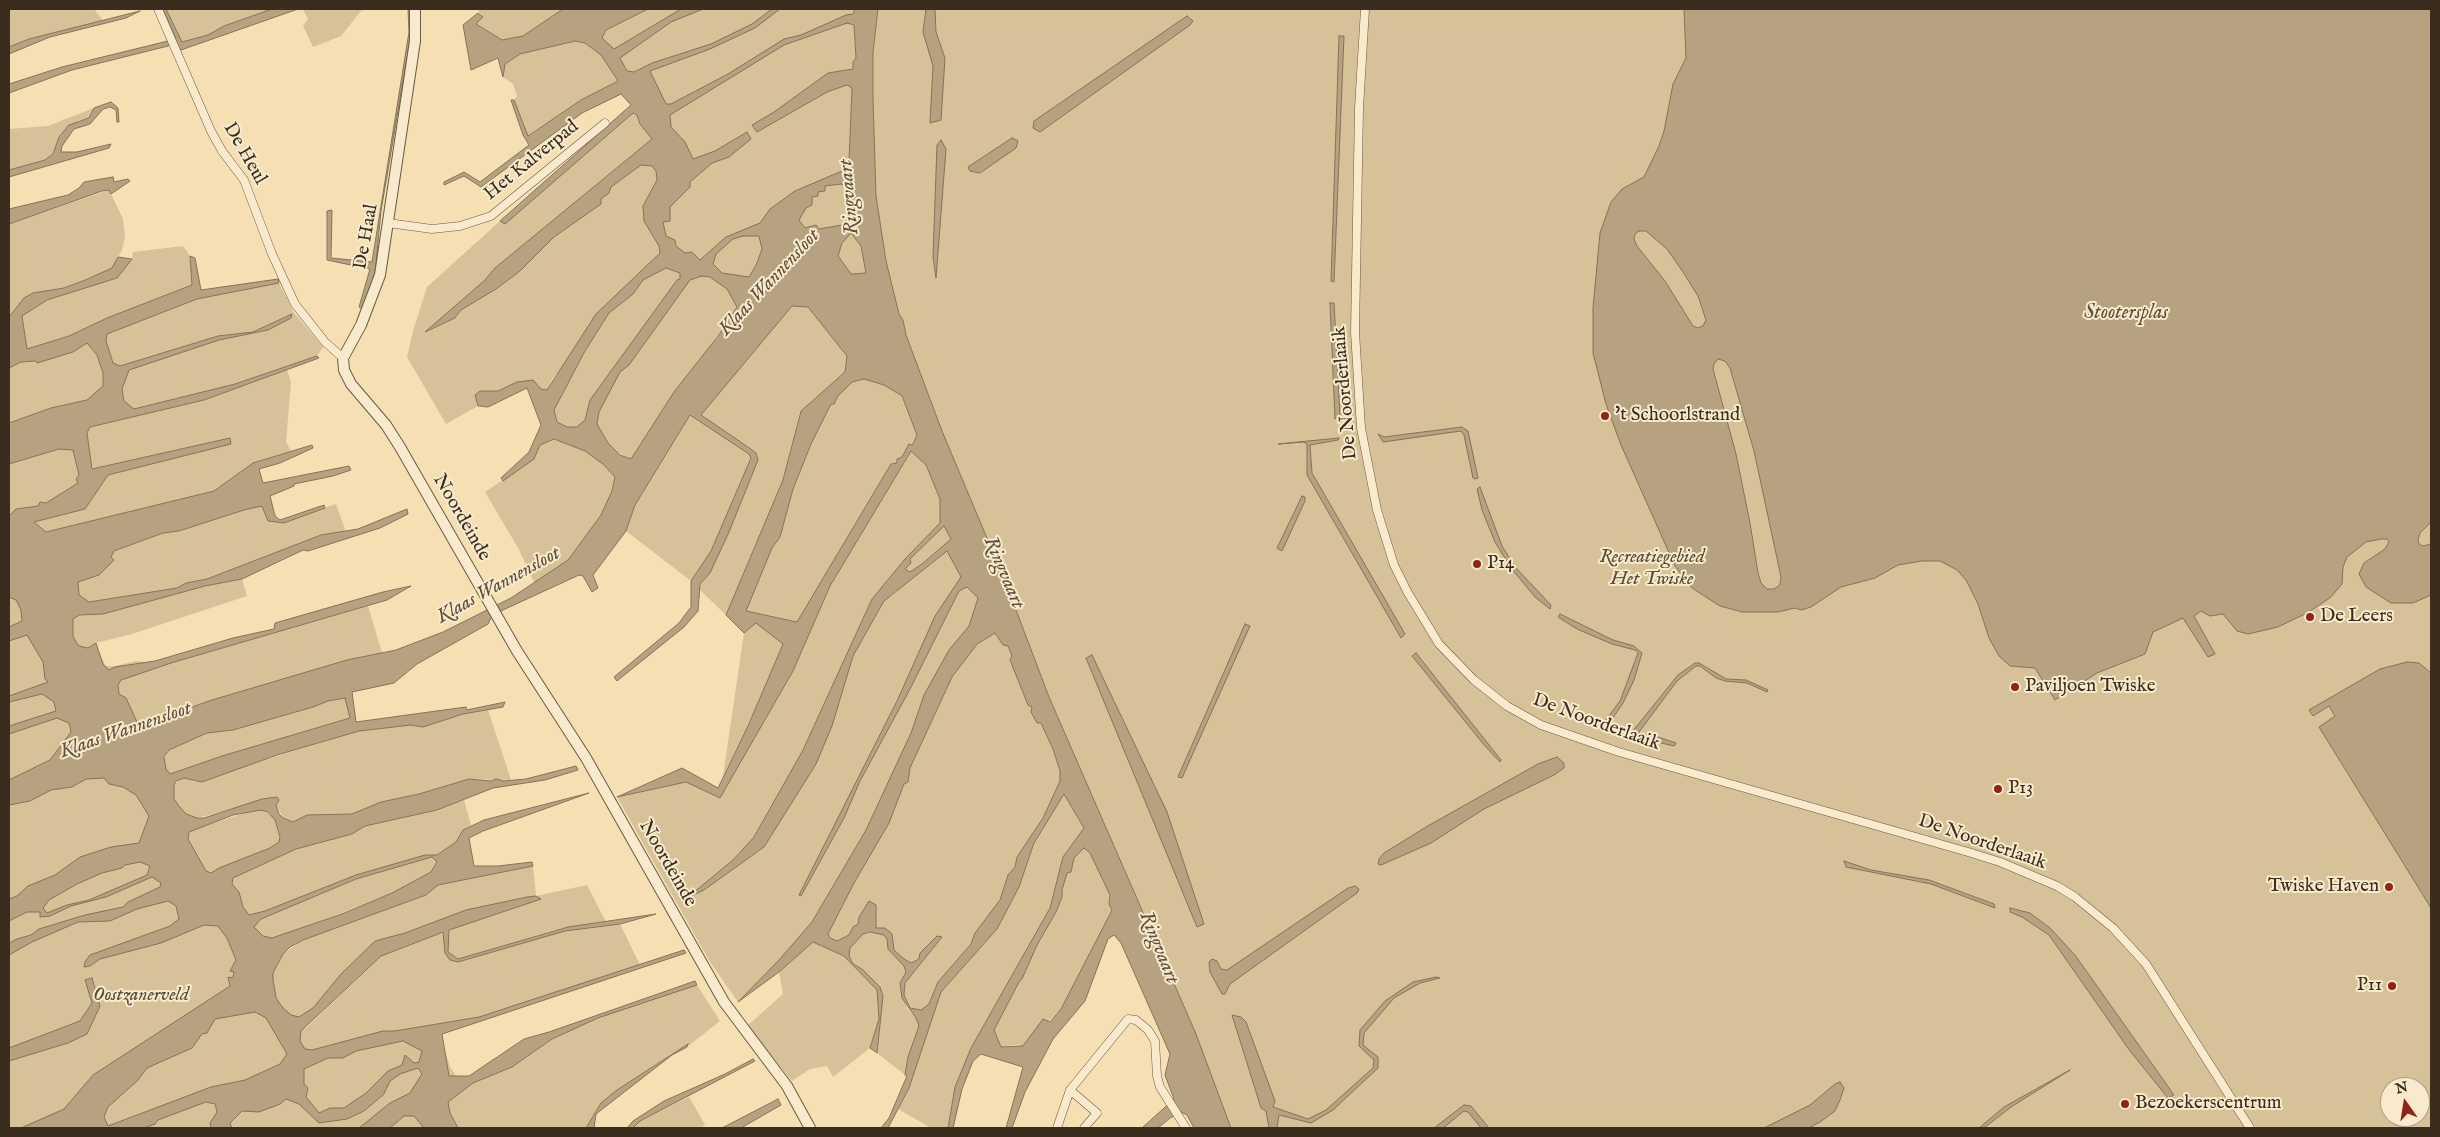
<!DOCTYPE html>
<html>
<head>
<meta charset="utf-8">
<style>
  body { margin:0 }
  #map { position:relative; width:2440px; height:1137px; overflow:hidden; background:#f6dfb2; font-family:"IM FELL English",serif }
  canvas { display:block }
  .frame { position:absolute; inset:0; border:10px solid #3a2d1e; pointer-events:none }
  .north { position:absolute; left:2380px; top:1077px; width:50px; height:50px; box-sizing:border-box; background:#f9eacd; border:1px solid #ad9e87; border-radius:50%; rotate:347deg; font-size:14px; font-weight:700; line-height:20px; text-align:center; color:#3a2d1e }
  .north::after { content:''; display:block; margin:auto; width:18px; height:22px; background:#8f2418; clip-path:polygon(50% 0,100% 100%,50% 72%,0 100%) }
</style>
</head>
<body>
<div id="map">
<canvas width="2440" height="1137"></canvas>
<div class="frame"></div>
<div class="north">N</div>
</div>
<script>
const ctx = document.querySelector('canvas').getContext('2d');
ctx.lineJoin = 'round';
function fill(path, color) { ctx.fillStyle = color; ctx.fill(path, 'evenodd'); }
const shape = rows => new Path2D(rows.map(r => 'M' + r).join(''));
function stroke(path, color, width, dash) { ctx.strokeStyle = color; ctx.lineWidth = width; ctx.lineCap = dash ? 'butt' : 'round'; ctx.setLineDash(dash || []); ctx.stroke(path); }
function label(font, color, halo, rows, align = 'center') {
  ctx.font = font + ' "IM FELL English",serif'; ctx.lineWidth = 4; ctx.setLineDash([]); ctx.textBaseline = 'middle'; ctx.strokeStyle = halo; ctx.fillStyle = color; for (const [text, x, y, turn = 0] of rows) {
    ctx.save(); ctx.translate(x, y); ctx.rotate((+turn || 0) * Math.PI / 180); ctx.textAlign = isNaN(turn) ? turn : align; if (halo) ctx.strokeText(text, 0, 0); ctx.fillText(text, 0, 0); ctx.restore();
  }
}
fill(shape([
  [9,9,94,9,104,22,29,39,9,47],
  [166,9,272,9,224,26,208,35,182,42],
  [303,9,367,9,361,11,341,36,313,47,303,26,308,19],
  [477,9,563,9,523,36,502,40,476,24,483,17],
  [637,9,857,9,854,25,856,58,852,88,849,161,842,171,849,188,851,202,851,232,861,246,866,273,851,274,819,229,805,228,799,220,762,249,737,307,631,459,557,422,554,410,585,351,609,313,643,280,666,267,666,236,663,222,691,157,634,72,627,71,602,38,606,30],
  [878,9,2431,9,2431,1128,1231,1128,1196,1034,1049,697,1005,581,942,431,906,335,903,320,899,314,886,261,876,196,873,99,873,52],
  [2390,1087,2420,1087,2420,1117,2390,1117],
  [575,41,585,43,601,55,618,81,581,100,527,136,514,100,517,96,513,84,503,77,505,64,520,54],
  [94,108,89,118,78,121,59,137,53,154,45,160,9,170,9,129,48,126],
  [633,113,637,115,640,124,652,139,495,268,485,280,427,331,456,318,461,310,496,289,520,271,554,237,601,204,601,199,609,193,611,187,641,165,652,166,656,170,657,180,643,206,644,221,659,246,660,253,553,378,547,390,517,382,498,391,480,391,475,395,478,406,446,424,407,357,413,331,427,287,500,221,505,223],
  [109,190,123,219,125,238,122,250,112,268,64,288,33,293,24,298,9,317,9,224],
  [183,246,190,256,192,285,107,318,69,336,26,349,22,316,47,300,117,278,132,259,133,252],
  [279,283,294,313,323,347,317,356,235,384,134,409,124,401,122,389,128,370,219,340,268,330,292,315,253,332,218,336,120,366,113,363,106,341,107,334,197,299],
  [792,305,808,307,847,356,845,372,800,412,783,480,726,615,700,590,700,584,710,573,729,532,758,460,756,453,745,445,700,415],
  [87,343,97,355,103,373,103,386,87,400,51,408,9,423,9,368,21,362,36,361,37,363,73,352],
  [287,370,291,382,286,442,291,451,253,463,214,491,47,532,73,619,79,615,103,614,205,586,242,579,247,596,132,634,96,643,88,648,98,651,106,666,115,666,136,661,155,663,196,656,368,606,382,653,347,660,212,700,143,724,164,760,169,750,207,733,233,730,313,707,328,701,345,698,350,718,222,756,170,774,174,784,184,777,195,781,359,731,411,725,423,727,463,714,488,710,511,780,469,779,419,794,381,802,352,814,307,815,293,822,283,818,276,805,246,806,197,818,195,831,197,828,248,812,261,810,273,815,280,837,279,842,270,848,214,871,233,878,296,849,352,834,365,826,437,810,464,800,471,825,463,830,456,842,437,855,356,875,266,911,256,925,261,919,356,879,433,857,438,862,431,872,392,893,299,930,272,938,274,971,283,954,303,940,426,895,438,885,447,883,533,866,536,896,587,885,606,922,558,929,458,959,448,952,449,930,540,899,466,910,405,933,375,941,341,974,313,1008,307,1014,298,1017,305,1029,381,956,443,932,445,953,458,962,565,931,620,924,640,965,479,1017,418,1027,436,1026,451,1069,455,1074,457,1094,473,1083,512,1067,552,1039,598,1018,697,985,720,1021,687,1047,688,1045,672,1054,617,1090,601,1103,586,1128,9,1128,9,464,59,449,65,448,73,450,80,475,78,483,46,503,33,522,45,530,34,522,85,509,108,475,231,444,230,438,92,469,87,433,90,427,204,400],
  [864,379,884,385,902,397,917,435,898,463,891,464,797,622,746,611,772,548,780,537,793,489,811,444,831,404,834,404,838,396,852,382],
  [690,415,749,454,751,458,711,551,691,581,626,531,635,505],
  [554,439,585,451,603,464,615,477,612,491,601,515,568,560,535,584,518,548,485,492,534,459,540,445],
  [911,451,926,465,940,499,940,523,905,559,872,599,803,750,754,837,733,860,690,897,704,890,764,847,853,656,884,601,947,551,979,598,969,626,866,830,812,922,779,960,738,1002,710,962,617,797,686,782,720,798,793,671,830,586],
  [336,504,346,532,321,535,207,579,186,583,177,588,89,602,79,595,78,582,99,575,114,551,163,533,179,531,244,510,262,506,279,523],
  [944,526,952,538,922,564,910,572,905,569,911,563,910,559],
  [756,623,783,644,748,726,723,776,744,633],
  [994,633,1003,645,1008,646,1012,656,1010,660,1032,707,1037,723,1041,723,1053,749,1060,772,1060,781,1043,818,1017,857,1015,867,1008,875,1000,900,975,933,971,944,938,982,929,1005,920,1010,910,1008,904,995,905,983,942,937,919,959,911,963,904,960,894,950,892,934,876,928,876,906,858,924,853,927,849,935,837,941,830,938,828,934,854,883,889,823,904,784,908,782,910,768,952,677,977,644],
  [1064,794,1084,828,1063,857,1050,908,971,1048,955,1087,948,1128,931,1128,898,1109,909,1088,941,992,997,929,1019,887,1034,843],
  [1084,847,1090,853,1110,895,1109,904,1112,910,1109,916,1061,1009,1023,1046,1013,1045,1001,1047,994,1030,1019,981,1022,979,1037,945,1056,912,1062,897,1062,890,1067,873,1071,872,1074,858],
  [870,932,884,935,887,939,888,949,904,966,906,971,900,983,907,1008,916,1018,919,1026,905,1075,877,1053,883,996,862,969,853,964,849,956,850,948,863,934],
  [813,942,844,956,877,990,879,1019,870,1048,833,1077,827,1066,810,1069,792,1081,747,1026,783,994,779,972],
  [689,1097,705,1125,699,1128,633,1128,640,1121]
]), '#d6c199');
const water = shape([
  [163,9,166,9,182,42,208,35,224,26,272,9,298,9,181,50,176,44,72,70,9,93,9,84,62,67,176,39,163,9],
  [408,9,410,9,411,26,408,52,381,211,375,273,364,310,359,307,370,269,327,260,327,211,332,210,331,258,372,262,409,32,408,9],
  [563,9,648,9,606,30,602,38,614,49,681,9,703,9,671,22,620,58,627,71,634,72,652,63,711,44,752,24,772,9,780,9,755,28,710,49,650,71,666,104,671,104,728,74,784,39,801,35,846,15,853,14,855,9,878,9,873,52,873,99,876,196,886,261,899,314,903,320,906,335,942,431,1005,581,1049,697,1196,1034,1231,1128,1194,1128,1187,1115,1181,1112,1170,1118,1158,1128,1142,1128,1174,1099,1165,1075,1170,1054,1121,943,1114,935,1108,939,1085,1001,1053,1039,1025,1092,1012,1128,1006,1128,1023,1067,981,1054,973,1061,962,1089,953,1128,948,1128,955,1087,971,1048,1050,908,1063,857,1084,828,1064,794,1034,843,1019,887,997,929,941,992,909,1088,888,1128,881,1128,889,1118,907,1076,905,1075,908,1057,919,1026,916,1018,902,998,900,983,906,972,904,966,888,949,887,939,884,935,870,932,863,934,850,948,849,956,853,964,862,969,880,987,883,996,877,1053,870,1048,879,1019,877,990,844,956,813,942,779,972,738,1002,779,960,812,922,866,830,911,733,924,695,949,650,969,626,978,598,967,587,959,591,910,689,860,781,844,818,801,896,799,895,898,699,935,616,961,577,947,551,884,601,853,656,832,726,816,764,764,847,704,890,687,898,733,860,754,837,803,750,872,599,905,559,940,523,940,499,926,465,911,451,830,586,793,671,720,798,686,782,617,797,682,768,718,788,748,726,783,644,756,623,744,633,726,615,783,480,801,411,845,372,847,356,808,307,792,306,701,415,745,445,756,453,758,460,729,532,710,573,700,584,698,611,684,627,617,681,614,677,679,623,691,607,691,581,711,551,751,458,749,454,690,415,635,505,626,531,593,575,598,588,592,592,583,576,579,575,503,610,491,618,488,624,417,664,394,683,352,692,356,722,466,707,467,710,505,702,503,707,463,714,423,727,411,725,359,731,277,755,202,782,184,778,176,781,174,785,174,799,179,806,186,814,197,818,204,818,262,799,277,797,279,800,276,805,279,814,283,818,293,822,307,815,352,814,381,802,419,794,469,779,491,781,496,779,504,781,526,779,576,766,578,770,545,780,493,788,437,810,365,826,352,834,296,849,233,878,232,884,239,892,243,907,249,915,265,911,356,875,425,855,437,855,456,842,463,830,484,820,589,793,483,831,469,838,474,866,498,866,532,862,533,866,438,885,426,895,303,940,290,947,283,954,273,973,273,980,276,998,283,1008,291,1015,299,1017,313,1008,341,974,375,941,405,933,466,910,527,897,536,896,541,899,449,930,448,952,458,959,568,927,656,914,620,924,565,931,458,962,450,960,445,953,443,932,433,936,381,956,301,1031,300,1041,305,1049,312,1050,383,1031,395,1031,479,1017,684,950,686,953,442,1034,449,1076,469,1076,524,1039,549,1032,695,981,697,985,598,1018,552,1039,512,1067,473,1083,448,1102,450,1113,458,1128,424,1128,414,1116,404,1116,390,1128,359,1128,390,1103,410,1093,422,1074,418,1068,400,1074,390,1081,384,1094,364,1111,347,1119,319,1123,299,1104,286,1099,280,1104,259,1112,242,1111,230,1123,232,1128,211,1128,210,1123,217,1112,215,1104,206,1102,158,1120,155,1124,144,1128,21,1128,64,1109,93,1075,230,986,228,977,233,978,234,972,230,971,236,960,227,938,218,926,204,925,161,943,100,959,90,966,84,967,85,962,90,955,170,926,179,919,176,906,168,901,137,909,110,921,78,922,32,942,9,955,9,943,17,939,31,935,39,929,85,915,123,907,128,902,160,887,161,883,152,877,106,897,71,906,50,916,40,917,40,912,27,912,9,921,9,899,17,896,28,886,55,875,80,857,111,847,139,843,149,816,136,795,123,787,109,784,104,778,86,779,72,787,51,790,30,801,9,805,9,780,50,760,71,732,69,723,57,718,9,734,9,726,56,711,54,702,42,694,9,702,9,696,48,682,45,679,43,662,27,635,9,641,9,627,22,621,21,610,16,600,9,597,9,516,16,509,38,506,40,502,46,503,78,483,76,479,79,475,73,450,59,449,9,464,9,423,51,408,87,400,103,386,103,373,97,355,87,343,73,352,37,363,36,361,21,362,9,368,9,317,24,298,33,293,64,288,85,280,112,268,118,257,132,259,117,278,47,300,22,316,27,349,69,336,107,318,192,285,190,256,195,258,201,290,278,279,279,283,197,299,107,334,106,341,113,363,120,366,218,336,253,332,292,314,291,318,268,330,219,340,129,370,122,389,124,401,134,409,235,384,317,356,319,358,204,400,90,427,87,433,92,469,230,438,231,444,108,475,85,509,34,522,46,532,214,491,253,463,312,445,313,448,280,463,259,469,263,483,349,466,351,470,333,476,294,484,294,486,270,496,275,516,280,520,324,505,325,508,284,523,268,521,262,506,244,510,179,531,163,533,114,551,111,557,114,560,99,575,78,582,79,595,89,602,177,588,186,583,207,579,321,535,358,529,407,509,408,514,380,528,308,551,303,550,242,579,205,586,103,614,79,615,73,619,73,636,76,642,79,646,88,648,96,643,103,664,109,670,115,667,155,661,233,638,274,629,275,623,383,592,411,586,387,600,171,663,121,680,118,685,119,694,126,698,137,722,143,724,212,700,347,660,396,650,443,632,511,598,568,560,601,515,612,491,615,477,603,464,585,451,554,439,540,445,534,459,503,481,501,478,529,452,541,425,527,388,488,407,478,406,475,395,480,391,498,391,517,382,533,380,541,389,547,390,596,314,660,253,659,246,644,221,643,206,657,180,656,171,652,166,641,165,611,187,609,193,601,199,601,204,554,237,520,271,496,289,461,310,455,318,425,332,485,280,495,268,652,139,640,124,637,115,633,113,505,224,500,221,631,105,621,94,582,113,481,187,464,176,444,185,444,182,464,172,480,182,529,145,523,135,511,100,514,100,528,136,581,100,618,81,601,55,585,43,575,41,520,54,505,64,503,77,498,58,471,70,463,25,478,13,483,17,476,24,502,40,523,36,563,9],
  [847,23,854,25,856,58,853,62,853,69,828,73,774,112,752,125,757,132,827,92,847,85,852,88,849,161,842,171,795,191,770,209,760,223,726,237,700,260,692,252,685,253,676,246,675,240,666,236,663,222,670,221,670,207,690,187,690,182,712,163,729,157,751,139,747,132,715,151,693,159,685,142,671,127,670,115,784,45,847,23],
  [841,184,849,188,851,202,851,214,842,225,819,229,816,225,805,228,799,220,806,208,812,205,812,197,818,196,818,192,825,191,825,186,841,184],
  [851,233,861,246,866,273,851,274,838,256,842,243,851,233],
  [743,236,759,236,762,249,756,265,749,277,722,273,713,264,716,254,733,239,743,236],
  [666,268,680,273,680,279,677,280,590,400,585,420,577,427,567,427,557,422,554,410,585,351,609,313,633,294,643,280,666,268],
  [702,276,710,277,727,289,737,307,718,336,674,392,631,459,620,455,608,443,597,424,599,412,620,372,629,365,690,280,702,276],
  [864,379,884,385,902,396,917,435,912,445,909,444,902,457,897,459,897,463,891,464,797,622,746,611,772,548,780,537,793,489,811,444,831,404,834,404,838,396,852,382,864,379],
  [944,526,951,539,922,564,910,572,905,569,911,563,910,559,944,526],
  [995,633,1003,645,1008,646,1012,656,1010,660,1028,705,1032,707,1031,712,1037,723,1041,723,1053,749,1060,771,1060,781,1043,818,1017,857,1015,867,1008,875,1000,900,975,933,971,944,938,982,929,1004,921,1010,910,1008,904,995,905,983,942,937,937,936,920,953,919,959,911,963,904,959,894,950,892,934,885,928,876,928,876,905,869,901,859,917,858,924,853,927,849,935,837,941,830,938,828,934,854,883,889,823,904,784,908,782,910,768,952,677,977,644,995,633],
  [345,698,350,718,222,756,170,774,166,769,164,757,169,750,207,733,233,730,313,707,328,701,345,698],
  [261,810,268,812,275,820,280,837,279,842,270,848,219,868,211,873,206,871,188,839,189,832,233,815,261,810],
  [1084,848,1090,853,1110,895,1109,904,1112,910,1109,916,1061,1009,1050,1022,1043,1019,1023,1046,1001,1047,994,1030,1019,982,1022,979,1037,945,1056,912,1062,897,1062,890,1067,873,1071,872,1074,858,1084,848],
  [432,857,437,862,431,872,392,893,342,914,272,938,263,936,254,927,261,919,356,879,432,857],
  [140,862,150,866,147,875,89,900,67,905,47,913,43,908,49,900,77,884,102,873,122,868,125,865,140,862],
  [255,1012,266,1018,287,1054,280,1064,245,1080,211,1087,108,1126,104,1117,108,1107,137,1081,147,1068,192,1048,202,1034,207,1033,215,1019,255,1012],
  [403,1041,422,1051,419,1062,414,1063,405,1055,402,1065,388,1071,366,1093,344,1108,330,1108,319,1113,306,1097,308,1088,304,1084,304,1069,328,1058,343,1058,356,1051,403,1041],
  [926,9,935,9,936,32,945,58,941,120,930,123,933,66,923,32,926,9],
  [1684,9,2431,9,2431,522,2420,533,2418,540,2419,544,2423,546,2431,544,2431,595,2413,603,2391,603,2366,587,2359,574,2364,563,2385,549,2389,542,2387,539,2381,539,2366,542,2347,557,2343,567,2342,584,2330,598,2307,613,2278,627,2248,634,2237,631,2223,614,2210,616,2201,611,2194,616,2215,654,2208,657,2183,618,2181,619,2153,632,2145,654,2097,673,2055,700,2035,668,2010,666,1999,656,1989,638,1978,604,1966,580,1957,570,1940,561,1922,561,1898,565,1875,578,1841,587,1811,607,1801,610,1795,608,1778,612,1742,612,1720,606,1692,588,1675,566,1621,445,1606,404,1593,353,1593,308,1600,233,1611,202,1622,189,1644,177,1659,146,1664,131,1673,84,1686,58,1684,9],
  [1639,231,1646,231,1667,249,1683,272,1698,296,1706,320,1703,326,1698,328,1693,326,1665,281,1637,246,1634,239,1635,234,1639,231],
  [1718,359,1725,361,1730,368,1754,451,1781,577,1780,585,1774,589,1767,589,1761,583,1758,573,1750,523,1736,454,1713,369,1714,364,1718,359],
  [140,11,126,18,50,37,9,54,9,47,29,39,140,11],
  [1187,16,1193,21,1190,25,1040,132,1033,128,1034,121,1187,16],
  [1339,36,1344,36,1334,282,1331,281,1339,36],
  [111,102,118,108,119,122,117,122,116,110,110,107,103,109,90,124,74,129,62,146,61,152,77,152,111,144,109,148,9,177,9,170,45,160,53,154,59,137,69,125,89,118,94,108,111,102],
  [1012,138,1018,141,1016,148,980,173,970,171,968,167,1012,138],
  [941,140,946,149,936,278,933,257,937,145,941,140],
  [113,177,114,182,128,179,130,181,111,194,109,190,102,191,9,224,9,209,68,195,79,188,84,182,113,177],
  [1330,303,1334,303,1340,415,1335,419,1330,303],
  [1462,427,1468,431,1478,478,1475,479,1473,478,1464,435,1461,431,1383,442,1378,434,1384,437,1462,427],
  [1339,438,1338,440,1310,445,1312,473,1405,634,1401,638,1311,482,1307,475,1307,444,1304,442,1278,444,1339,438],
  [1480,487,1502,546,1516,568,1551,605,1550,609,1535,597,1511,568,1495,542,1482,510,1477,489,1480,487],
  [1302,496,1305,497,1305,501,1282,551,1277,548,1302,496],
  [1560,614,1613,640,1634,646,1642,653,1634,680,1623,703,1608,725,1605,723,1605,721,1620,701,1638,653,1635,650,1612,644,1577,629,1558,617,1560,614],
  [1245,624,1250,626,1182,778,1178,777,1245,624],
  [1416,653,1501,760,1500,762,1485,746,1412,656,1416,653],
  [1092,655,1167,812,1204,924,1197,927,1086,658,1092,655],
  [2407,662,2419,663,2431,673,2431,908,2319,727,2335,716,2329,706,2313,716,2309,710,2380,669,2407,662],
  [1695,663,1699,663,1726,679,1746,680,1768,690,1767,692,1747,683,1725,681,1716,678,1700,666,1696,666,1677,681,1639,732,1639,734,1652,735,1676,743,1676,744,1674,746,1636,737,1628,737,1678,675,1695,663],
  [1557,757,1564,763,1564,768,1554,775,1484,809,1431,843,1381,865,1378,864,1379,859,1384,853,1426,827,1538,764,1557,757],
  [1844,861,1871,870,1929,880,1994,904,1995,908,1931,884,1846,867,1844,861],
  [1355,886,1359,889,1357,893,1230,984,1225,994,1222,994,1210,972,1209,962,1212,959,1217,961,1221,969,1227,970,1348,888,1355,886],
  [2010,908,2030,913,2050,928,2075,955,2174,1095,2168,1098,2130,1051,2049,935,2022,917,2010,912,2010,908],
  [1436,977,1440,978,1420,983,1394,998,1364,1033,1363,1045,1378,1057,1378,1068,1333,1110,1311,1123,1279,1115,1277,1128,1269,1128,1266,1111,1261,1108,1232,1015,1241,1017,1246,1022,1275,1101,1273,1107,1308,1119,1326,1110,1373,1068,1374,1060,1359,1046,1360,1030,1385,1001,1413,982,1436,977],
  [92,978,100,1006,87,1034,68,1043,9,1061,9,1048,80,1021,92,1003,85,980,92,978],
  [688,1044,687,1047,672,1055,596,1114,594,1128,586,1128,601,1103,617,1090,688,1044],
  [753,1059,755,1061,640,1121,633,1128,627,1128,633,1121,664,1101,725,1074,753,1059],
  [2070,1070,2011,1107,1984,1128,1979,1128,2004,1107,2070,1070],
  [1840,1082,1844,1088,1840,1100,1835,1111,1820,1122,1809,1128,1764,1128,1810,1105,1835,1084,1840,1082],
  [778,1099,781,1105,741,1128,722,1128,778,1099],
  [1464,1105,1471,1106,1489,1128,1481,1128,1468,1112,1464,1111,1443,1128,1434,1128,1464,1105]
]);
fill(water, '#b6a280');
stroke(water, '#847359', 1);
const minor = shape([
  [158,9,211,131,222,151,244,180,272,254,295,304,325,342,343,358],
  [1365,9,1359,108,1355,332,1361,428,1377,510,1394,565,1408,593,1439,644,1474,680,1507,706,1541,725,1619,752,1968,852,2000,862,2057,886,2075,897,2113,928,2146,964,2250,1128],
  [388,223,432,229,460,226,491,216,605,123],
  [1070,1090,1097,1113,1084,1128],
  [1057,1128,1070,1090,1128,1019,1136,1020,1148,1030,1155,1041,1157,1076,1160,1087,1186,1128]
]);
const tertiary = shape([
  [415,9,415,41,380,275,361,325,343,358,344,370,351,384,386,425,400,447,517,651,586,758,724,1002,787,1086,810,1128]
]);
stroke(minor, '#695a43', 9);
stroke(tertiary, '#695a43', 12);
stroke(minor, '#f9eacd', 8);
stroke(tertiary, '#f9eacd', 10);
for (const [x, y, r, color] of [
  [1605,416,5,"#8f2418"],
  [1477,564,5,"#8f2418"],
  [2310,617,5,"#8f2418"],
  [2015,687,5,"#8f2418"],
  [1998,789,5,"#8f2418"],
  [2389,887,5,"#8f2418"],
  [2392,986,5,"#8f2418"],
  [2125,1104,5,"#8f2418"]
]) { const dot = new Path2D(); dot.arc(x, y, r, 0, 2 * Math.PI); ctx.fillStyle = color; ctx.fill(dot); stroke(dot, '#f9eacd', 2); }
label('19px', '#3a2d1e', '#f9eacd', [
  ["De Heul",244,154,60],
  ["Het Kalverpad",532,161,-39],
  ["De Haal",367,237,-80],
  ["De Noorderlaaik",1346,393,-95],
  ["Noordeinde",461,518,60],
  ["De Noorderlaaik",1596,723,20],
  ["De Noorderlaaik",1982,843,19],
  ["Noordeinde",667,864,60]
]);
label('19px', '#3a2d1e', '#f9eacd', [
  ["'t Schoorlstrand",1615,416],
  ["P14",1487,564],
  ["De Leers",2320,617],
  ["Paviljoen Twiske",2025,687],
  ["P13",2008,789],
  ["Twiske Haven",2379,887,"right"],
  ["P11",2382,986,"right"],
  ["Bezoekerscentrum",2135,1104]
], 'left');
label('italic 19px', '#594b37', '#f9eacd', [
  ["Recreatiegebied",1652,558],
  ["Het Twiske",1652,580],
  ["Oostzanerveld",141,996]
]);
label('italic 20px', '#5f503b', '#f9eacd', [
  ["Ringvaart",850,197,-95],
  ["Klaas Wannensloot",770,283,-47],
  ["Stootersplas",2126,314],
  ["Ringvaart",1003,573,67],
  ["Klaas Wannensloot",499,586,-29],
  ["Klaas Wannensloot",126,731,-19],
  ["Ringvaart",1158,948,68]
]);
</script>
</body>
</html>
